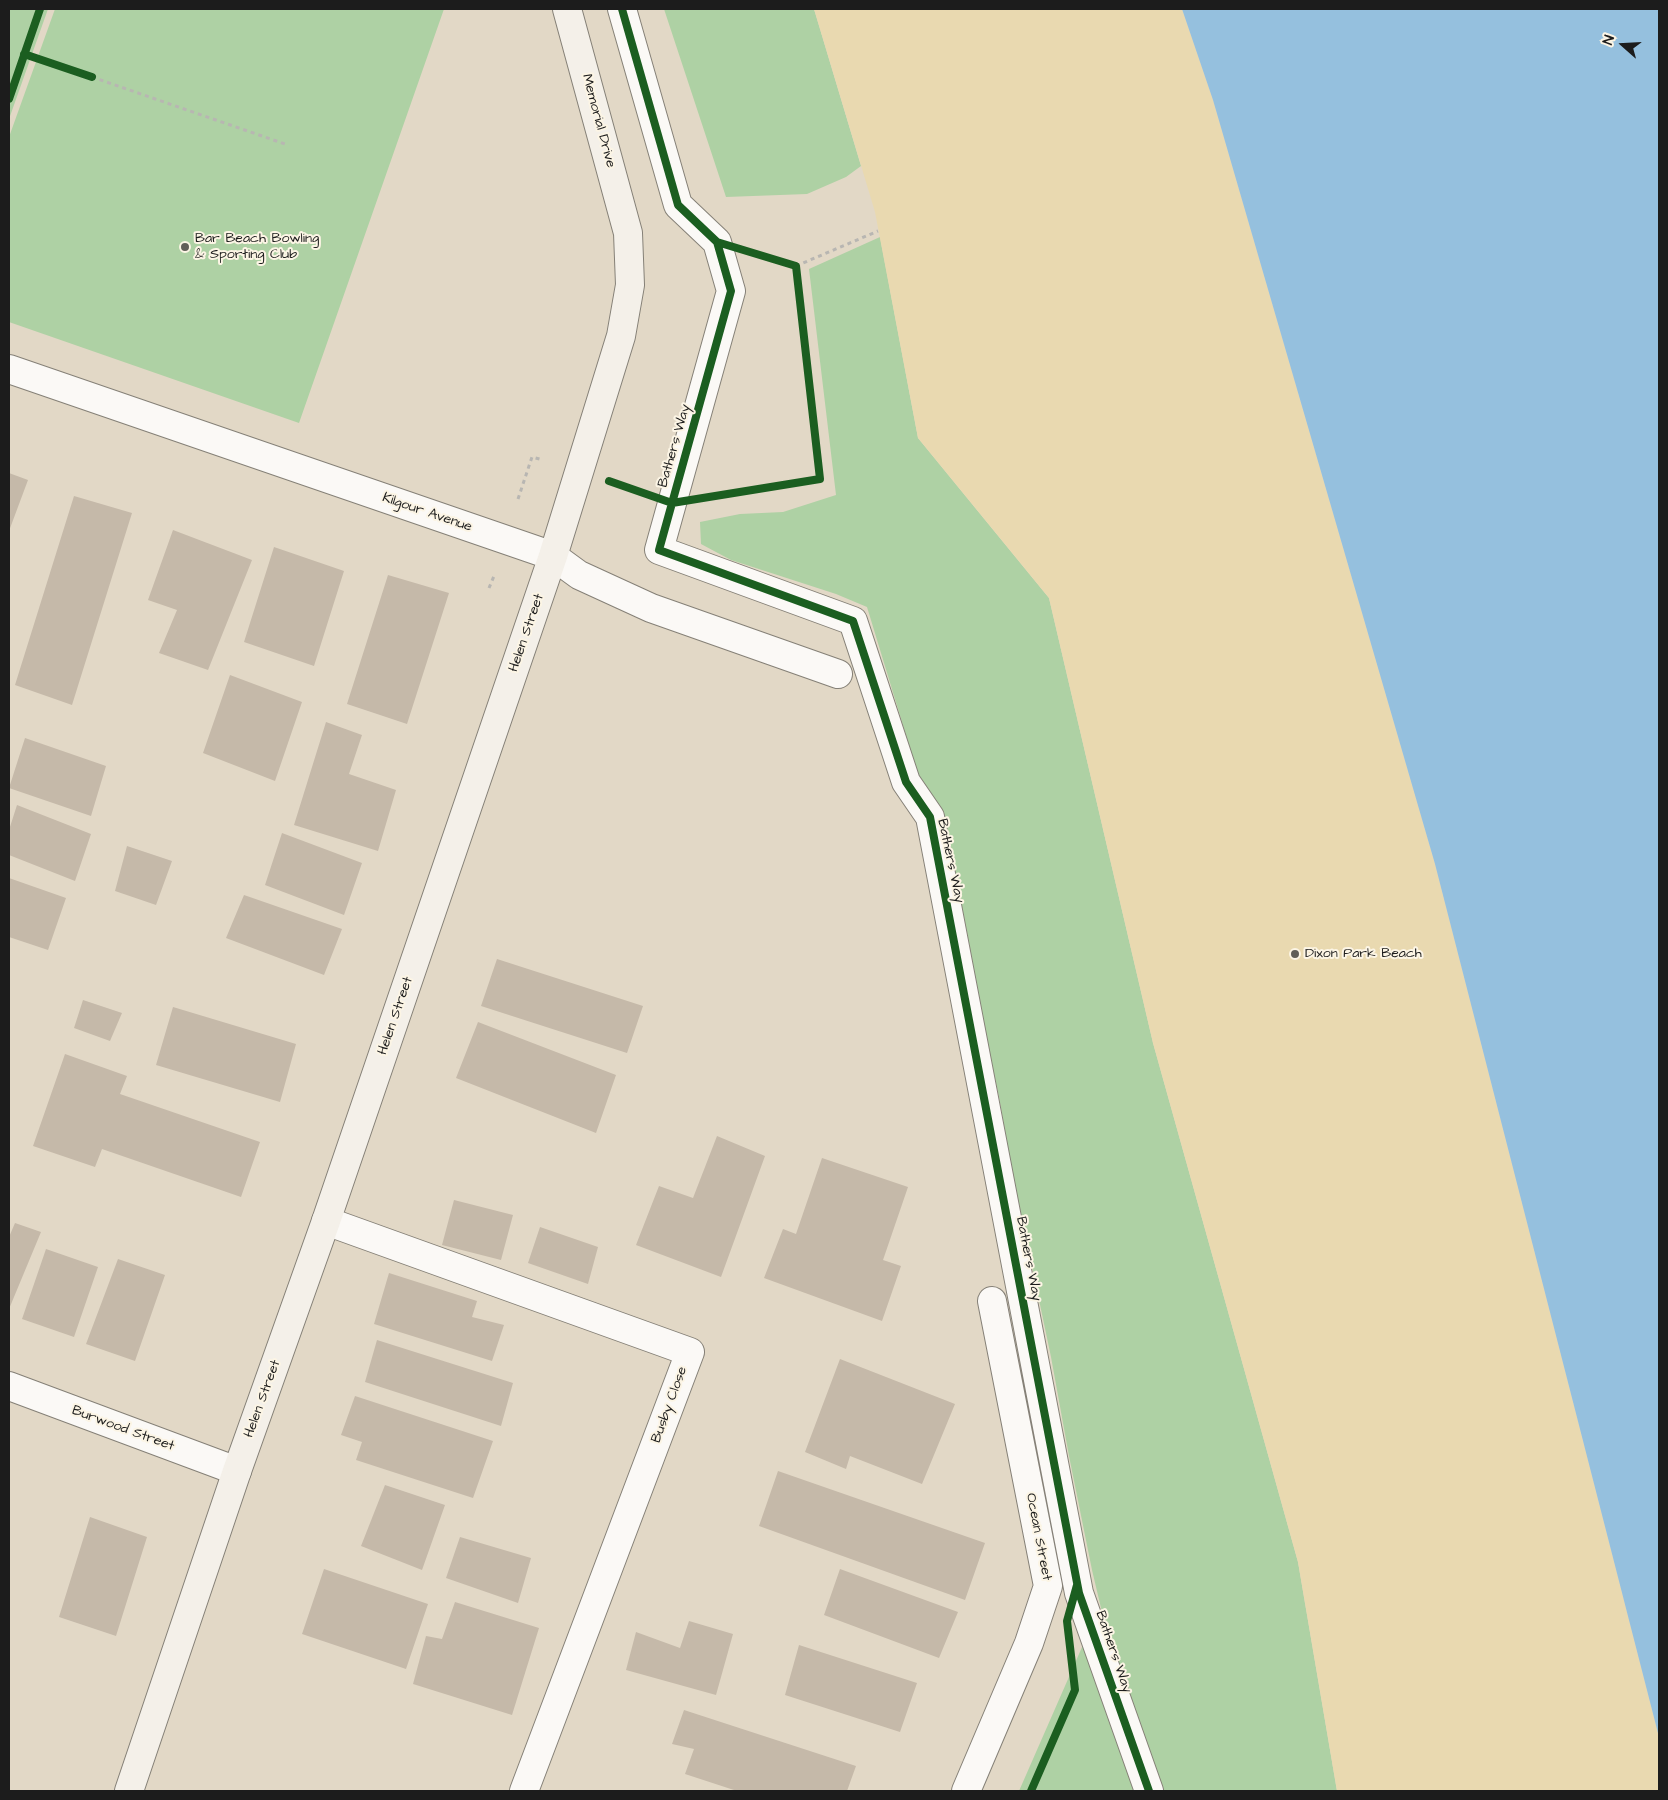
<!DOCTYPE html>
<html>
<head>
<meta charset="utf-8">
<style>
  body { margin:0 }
  #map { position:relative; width:1668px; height:1800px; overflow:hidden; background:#e2d8c6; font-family:"Architects Daughter",sans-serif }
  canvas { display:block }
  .frame { position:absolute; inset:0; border:10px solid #1c1c1c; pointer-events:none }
  .north { position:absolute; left:1598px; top:20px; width:50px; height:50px; -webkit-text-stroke:4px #fcf5e5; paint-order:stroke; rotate:289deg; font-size:14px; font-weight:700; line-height:20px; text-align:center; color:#1c1c1c }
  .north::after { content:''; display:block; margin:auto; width:18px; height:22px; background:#1c1c1c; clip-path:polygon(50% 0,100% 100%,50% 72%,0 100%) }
</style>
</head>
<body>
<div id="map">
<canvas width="1668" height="1800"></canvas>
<div class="frame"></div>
<div class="north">N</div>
</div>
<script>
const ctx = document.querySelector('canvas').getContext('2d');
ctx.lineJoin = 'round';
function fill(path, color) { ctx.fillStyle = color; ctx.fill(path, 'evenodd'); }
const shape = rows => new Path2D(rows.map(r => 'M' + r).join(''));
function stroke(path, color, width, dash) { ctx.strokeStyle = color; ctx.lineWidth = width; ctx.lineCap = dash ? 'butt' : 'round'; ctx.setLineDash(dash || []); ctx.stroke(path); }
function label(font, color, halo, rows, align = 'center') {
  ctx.font = font + ' "Architects Daughter",sans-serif'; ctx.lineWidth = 4; ctx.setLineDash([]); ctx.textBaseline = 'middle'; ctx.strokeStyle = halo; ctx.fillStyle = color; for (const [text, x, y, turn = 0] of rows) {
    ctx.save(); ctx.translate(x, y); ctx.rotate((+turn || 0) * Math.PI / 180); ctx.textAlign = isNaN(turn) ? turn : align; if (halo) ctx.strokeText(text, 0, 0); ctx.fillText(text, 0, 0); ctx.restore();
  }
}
fill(shape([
  [9,9,48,9,9,119],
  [55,9,444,9,299,423,9,322,9,137],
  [664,9,814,9,861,166,846,177,807,194,726,197],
  [880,237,918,438,1049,598,1153,1043,1298,1562,1337,1791,1019,1791,1086,1638,1114,1649,1101,1608,1092,1570,1069,1456,1051,1357,1013,1176,999,1097,985,1032,967,932,942,809,919,778,867,607,836,594,731,560,701,544,700,522,740,514,783,512,836,495,809,269]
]), '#aed1a4');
fill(shape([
  [814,9,1182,9,1213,100,1435,864,1659,1737,1659,1791,1337,1791,1298,1562,1153,1043,1049,598,918,438,875,212]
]), '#e9d9b0');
fill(shape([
  [1182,9,1659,9,1659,1737,1435,864,1213,100]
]), '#95c0de');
fill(shape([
  [9,473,28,480,9,531],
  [74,496,132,513,72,705,15,685],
  [173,530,252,560,208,670,159,653,177,610,148,600],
  [274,547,344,571,314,666,244,642],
  [388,575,449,593,407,724,347,704],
  [230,675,302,702,275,781,203,753],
  [326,722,362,735,349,774,396,790,378,851,294,825],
  [25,738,106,766,91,816,9,788],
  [17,805,91,834,75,881,9,855,9,830],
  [282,833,362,863,344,915,265,885],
  [127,846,172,861,156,905,115,891],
  [9,878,66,898,48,950,9,937],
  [244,895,342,929,324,975,226,938],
  [497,959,643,1006,627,1053,481,1006],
  [83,1000,122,1013,110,1041,74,1028],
  [173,1007,296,1044,280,1102,156,1065],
  [478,1022,616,1075,596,1133,456,1078],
  [65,1054,127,1076,120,1094,260,1142,241,1197,102,1149,95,1167,33,1146],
  [717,1136,765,1156,721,1277,636,1245,659,1186,693,1198],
  [822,1158,908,1187,883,1260,901,1266,882,1321,764,1278,783,1229,796,1234],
  [454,1200,513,1215,501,1260,442,1245],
  [15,1223,41,1232,9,1309,9,1237],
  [540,1227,598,1247,588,1284,528,1263],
  [46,1249,98,1267,74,1337,22,1319],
  [118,1259,165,1275,135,1361,86,1344],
  [389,1273,477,1301,472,1317,504,1325,492,1361,374,1324],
  [377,1340,513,1383,501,1426,365,1382],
  [840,1359,955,1404,922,1484,850,1456,846,1469,805,1452],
  [355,1396,493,1441,473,1498,356,1460,362,1442,341,1435],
  [778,1471,985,1543,965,1600,759,1526],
  [385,1485,445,1505,422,1570,361,1546],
  [90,1517,147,1537,116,1636,59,1617],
  [460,1537,531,1558,518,1603,446,1578],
  [324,1569,428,1604,406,1669,302,1634],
  [840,1569,958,1612,939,1658,824,1615],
  [455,1602,539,1628,512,1715,413,1684,426,1636,442,1639],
  [689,1621,733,1634,716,1695,626,1670,636,1632,680,1648],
  [799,1645,917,1683,900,1732,785,1695],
  [684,1710,856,1766,847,1791,737,1791,685,1774,694,1749,672,1744]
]), '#c5b9a9');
const street = shape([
  [622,9,678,205,717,242,731,291,659,550,853,621,906,782,930,817,1079,1593,1149,1791],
  [9,369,553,556,579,575,651,608,838,674],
  [326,1221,690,1352,524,1791],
  [9,1386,237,1471],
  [966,1791,1029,1643,1048,1586,992,1301]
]);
const secondary = shape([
  [129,1791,237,1471,326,1221,553,556,621,336,630,285,628,233,567,9]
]);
stroke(street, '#858077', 30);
stroke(secondary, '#858077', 30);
stroke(shape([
  [92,77,285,144],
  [796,266,878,231],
  [518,499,532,457,543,460],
  [489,588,494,576]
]), '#b8b6b2', 3, [4, 4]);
stroke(street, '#fbf9f6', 28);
stroke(secondary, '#f4f0e9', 28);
stroke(shape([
  [622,9,678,205,717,242,731,291,659,550,853,621,906,782,930,817,1079,1593,1149,1791],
  [24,54,92,77],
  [9,99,40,9],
  [609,481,672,503,820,479,796,266,717,242],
  [1031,1791,1075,1690,1067,1621,1077,1585]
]), '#1b5e20', 8);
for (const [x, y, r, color] of [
  [185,247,5,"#615e58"],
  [1295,954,5,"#615e58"]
]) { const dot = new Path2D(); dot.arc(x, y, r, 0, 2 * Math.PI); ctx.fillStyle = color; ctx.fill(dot); stroke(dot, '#fcf5e5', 2); }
label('14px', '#1c1c1c', '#fcf5e5', [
  ["Memorial Drive",598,121,75],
  ["Bathers Way",675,446,-74],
  ["Kilgour Avenue",427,513,19],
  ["Helen Street",527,633,-71],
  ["Bathers Way",950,861,78],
  ["Helen Street",396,1016,-71],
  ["Bathers Way",1028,1259,79],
  ["Helen Street",263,1399,-70],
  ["Busby Close",670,1405,-70],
  ["Burwood Street",123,1429,20],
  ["Ocean Street",1038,1537,79],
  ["Bathers Way",1113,1652,71]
]);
label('14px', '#1c1c1c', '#fcf5e5', [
  ["Bar Beach Bowling",195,239],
  ["& Sporting Club",195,255],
  ["Dixon Park Beach",1305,954]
], 'left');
</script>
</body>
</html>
